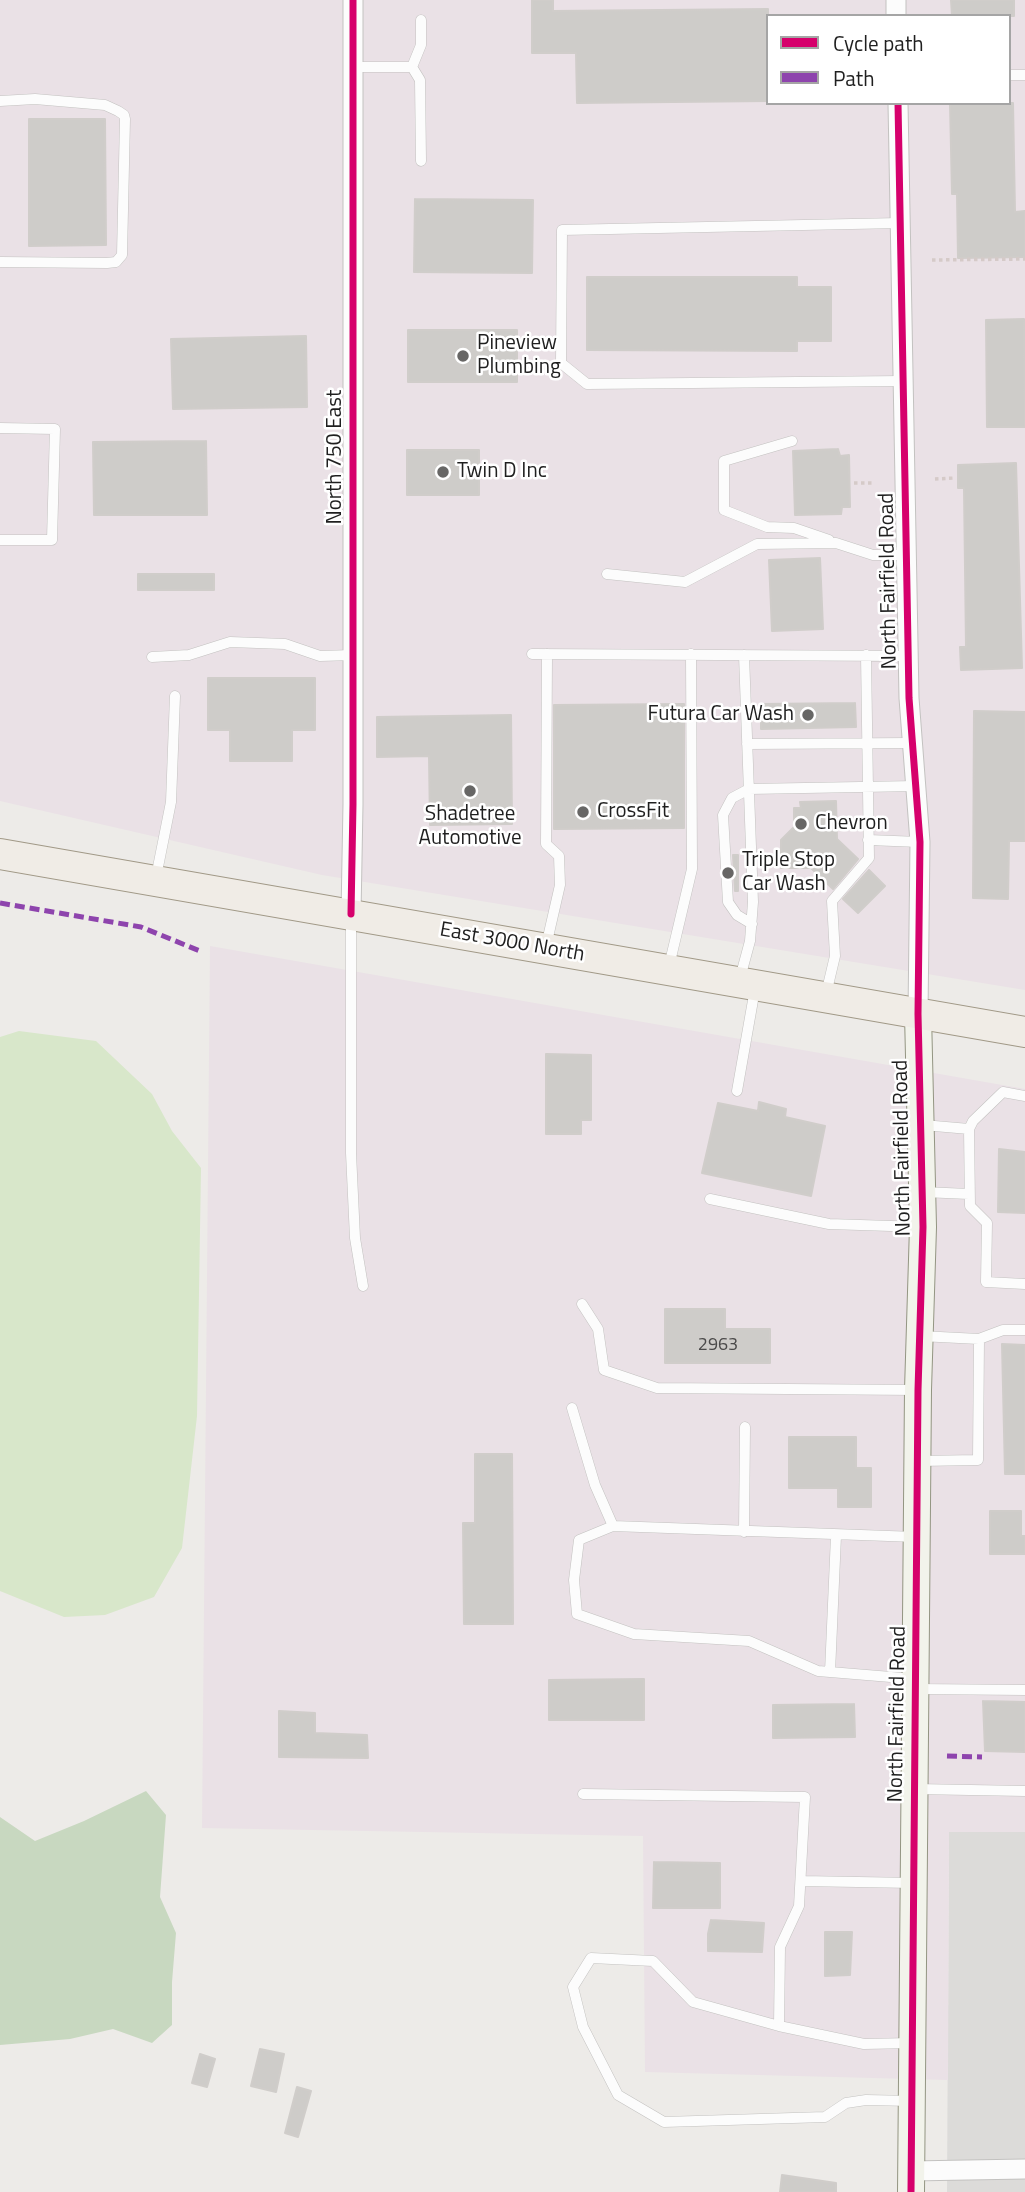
<!DOCTYPE html>
<html>
<head>
<meta charset="utf-8">
<style>
  body { margin:0 }
  #map { position:relative; width:1025px; height:2192px; overflow:hidden; background:#edebe8; font-family:"Titillium Web",sans-serif }
  canvas { display:block }
  .legend { position:absolute; left:766px; top:14px; width:245px; height:91px; box-sizing:border-box; background:#fff; border:2px solid #a5a5a5; margin:0; padding:9px 12px; list-style:none; font-size:21px; color:#1f1f1f }
  .legend li { display:flex; align-items:center; gap:14px; height:35px }
  .legend b { width:35px; border:2px solid #a5a5a5 }
</style>
</head>
<body>
<div id="map">
<canvas width="1025" height="2192"></canvas>
<ul class="legend">
<li><b style="height:9px;background:#d6006c"></b>Cycle path</li>
<li><b style="height:9px;background:#8e44ad"></b>Path</li>
</ul>
</div>
<script>
const ctx = document.querySelector('canvas').getContext('2d');
ctx.lineJoin = 'round';
function fill(path, color) { ctx.fillStyle = color; ctx.fill(path, 'evenodd'); }
const shape = rows => new Path2D(rows.map(r => 'M' + r).join(''));
function stroke(path, color, width, dash) { ctx.strokeStyle = color; ctx.lineWidth = width; ctx.lineCap = dash ? 'butt' : 'round'; ctx.setLineDash(dash || []); ctx.stroke(path); }
function label(font, color, halo, rows, align = 'center') {
  ctx.font = font + ' "Titillium Web",sans-serif'; ctx.lineWidth = 5; ctx.setLineDash([]); ctx.textBaseline = 'middle'; ctx.strokeStyle = halo; ctx.fillStyle = color; for (const [text, x, y, turn = 0] of rows) {
    ctx.save(); ctx.translate(x, y); ctx.rotate((+turn || 0) * Math.PI / 180); ctx.textAlign = isNaN(turn) ? turn : align; if (halo) ctx.strokeText(text, 0, 0); ctx.fillText(text, 0, 0); ctx.restore();
  }
}
fill(shape([
  [949,1831,1025,1832,1025,2192,947,2192]
]), '#dcdbd9');
fill(shape([
  [0,0,1025,0,1025,990,322,875,0,801],
  [768,16,1009,16,1009,103,768,103],
  [210,946,1025,1089,1025,1832,949,1832,948,2080,645,2072,643,1836,202,1828]
]), '#eae1e6');
fill(shape([
  [19,1031,96,1041,152,1094,172,1131,201,1168,197,1416,182,1548,154,1597,105,1615,64,1617,0,1591,0,1037]
]), '#d8e7ca');
fill(shape([
  [146,1791,166,1815,160,1897,176,1933,172,1982,172,2025,152,2043,113,2029,70,2039,0,2045,0,1817,35,1841,84,1821]
]), '#c8d8c0');
const building = shape([
  [532,0,553,0,553,11,768,9,768,101,577,103,576,53,532,53,532,0],
  [951,0,1014,0,1014,16,952,16,951,0],
  [950,103,1013,103,1015,212,1025,211,1025,257,958,258,957,194,952,194,950,103],
  [29,119,105,119,106,245,29,246,29,119],
  [415,199,533,200,532,273,414,272,415,199],
  [587,277,797,277,797,287,831,287,831,341,797,341,797,351,587,350,587,277],
  [1024,319,1025,427,987,427,986,320,1024,319],
  [408,330,517,330,517,382,408,382,408,330],
  [306,336,307,407,173,409,171,339,306,336],
  [206,441,207,515,94,515,93,442,206,441],
  [838,449,840,456,849,455,850,507,842,507,841,514,795,515,793,451,838,449],
  [407,450,479,450,479,495,407,495,407,450],
  [1016,463,1022,668,961,670,960,647,966,647,964,488,958,488,958,465,1016,463],
  [820,558,823,629,772,631,769,560,820,558],
  [138,574,214,574,214,590,138,590,138,574],
  [208,678,315,678,315,730,292,730,292,761,230,761,230,730,208,730,208,678],
  [855,703,856,727,761,729,761,704,855,703],
  [684,704,684,828,554,829,554,705,684,704],
  [974,711,1025,712,1025,841,1009,841,1008,899,973,898,974,711],
  [511,715,512,824,430,825,429,756,377,757,377,717,511,715],
  [836,801,837,839,858,859,833,889,811,868,781,868,781,840,794,827,794,808,801,808,800,802,836,801],
  [733,855,738,855,738,891,735,891,733,855],
  [869,870,885,886,858,913,843,899,869,870],
  [546,1054,591,1055,591,1120,581,1120,581,1134,546,1134,546,1054],
  [759,1102,786,1109,785,1117,825,1126,811,1196,702,1173,718,1103,758,1111,759,1102],
  [999,1149,1025,1152,1025,1213,998,1212,999,1149],
  [665,1309,725,1309,725,1329,770,1329,770,1363,665,1363,665,1309],
  [1002,1344,1025,1345,1025,1474,1005,1474,1002,1344],
  [789,1437,856,1437,856,1468,871,1468,871,1507,838,1507,838,1488,789,1488,789,1437],
  [475,1454,512,1454,513,1624,464,1624,463,1523,475,1523,475,1454],
  [990,1511,1021,1511,1021,1536,1025,1536,1025,1554,990,1554,990,1511],
  [644,1679,644,1720,549,1720,549,1680,644,1679],
  [983,1701,1025,1702,1025,1752,985,1751,983,1701],
  [854,1704,855,1737,773,1738,773,1705,854,1704],
  [279,1711,315,1713,315,1733,367,1735,368,1758,279,1757,279,1711],
  [654,1862,720,1863,720,1908,653,1908,654,1862],
  [711,1920,764,1923,762,1952,708,1951,708,1934,711,1920],
  [825,1932,852,1932,850,1975,825,1976,825,1932],
  [260,2049,284,2054,276,2092,251,2086,260,2049],
  [200,2054,215,2059,207,2087,192,2083,200,2054],
  [297,2087,311,2091,298,2137,285,2133,297,2087],
  [782,2175,836,2183,836,2192,780,2192,782,2175]
]);
fill(building, '#ceccc9');
stroke(building, '#d0cdca', 2);
const lane = shape([
  [354,67,412,67,420,80,421,161],
  [412,67,421,45,421,20],
  [1009,75,1025,75],
  [0,101,35,99,105,105,118,111,124,115,125,119,122,255,116,262,107,263,0,262],
  [900,223,562,230,561,363,587,384,903,381],
  [0,428,55,429,52,540,0,540],
  [792,441,724,461,724,510,767,527,794,528,829,540],
  [607,574,685,582,757,544,836,543,873,555,905,555],
  [532,654,908,656],
  [152,657,189,655,230,642,285,644,320,656,353,655],
  [747,744,912,743],
  [868,840,920,842],
  [156,877,171,802,175,696],
  [351,918,351,1153,355,1238,363,1286],
  [752,924,737,915,728,902,723,815,732,798,749,789,916,786],
  [546,946,560,885,559,856,546,844,547,654],
  [669,966,692,869,691,654],
  [740,978,750,941,753,902,744,655],
  [826,994,835,956,832,901,869,858,866,655],
  [737,1091,755,989],
  [1025,1096,1003,1092,973,1121,969,1129,970,1206,987,1223,986,1282,1025,1284],
  [923,1125,969,1129],
  [923,1192,969,1194],
  [710,1199,829,1224,922,1227],
  [582,1304,598,1329,604,1370,657,1388,918,1390],
  [920,1336,979,1339,1003,1330,1025,1330],
  [572,1408,595,1485,613,1526],
  [919,1461,978,1460,979,1339],
  [744,1532,745,1427],
  [830,1672,836,1536],
  [915,1679,818,1671,749,1641,634,1634,577,1614,574,1580,579,1540,613,1526,916,1537],
  [917,1689,1025,1690],
  [915,1789,1025,1791],
  [583,1794,805,1797,799,1906,780,1947,779,2026],
  [801,1881,914,1883],
  [912,2101,866,2100,846,2103,825,2117,664,2122,618,2095,583,2027,573,1987,591,1958,653,1961,693,2002,779,2026,864,2044,912,2043]
]);
const street = shape([
  [896,0,896,16],
  [898,103,909,698,920,842,918,1014],
  [351,914,353,804,353,0],
  [911,2171,1025,2169]
]);
const secondary = shape([
  [911,2192,918,1390,923,1227,918,1014]
]);
const primary = shape([
  [0,854,1025,1032]
]);
stroke(lane, '#c3c2c0', 11);
stroke(street, '#c3c2c0', 21);
stroke(secondary, '#939582', 28);
stroke(primary, '#a19987', 32);
stroke(shape([
  [932,260,1025,259],
  [935,479,955,478],
  [854,483,872,483]
]), '#d5cac8', 3.5, [3.5, 3.5]);
stroke(lane, '#fcfcfc', 10);
stroke(street, '#fcfcfc', 19);
stroke(secondary, '#f2f3eb', 26);
stroke(primary, '#f0ece6', 30);
stroke(shape([
  [0,903,141,927,200,951],
  [947,1756,982,1757]
]), '#8e44ad', 5, [10, 5]);
stroke(shape([
  [898,103,909,698,920,842,918,1014,923,1227,918,1390,911,2192],
  [351,914,353,804,353,0]
]), '#d6006c', 7);
for (const [x, y, r, color] of [
  [463,356,7,"#676665"],
  [443,472,7,"#676665"],
  [808,715,7,"#676665"],
  [470,791,7,"#676665"],
  [583,812,7,"#676665"],
  [801,824,7,"#676665"],
  [728,873,7,"#676665"]
]) { const dot = new Path2D(); dot.arc(x, y, r, 0, 2 * Math.PI); ctx.fillStyle = color; ctx.fill(dot); stroke(dot, '#fff', 2.5); }
label('18px', '#4b4a4a', null, [
  ["2963",718,1346]
]);
label('21px', '#1f1f1f', '#fff', [
  ["Pineview",477,344],
  ["Plumbing",477,368],
  ["Twin D Inc",457,472],
  ["Futura Car Wash",794,715,"right"],
  ["CrossFit",597,812],
  ["Shadetree",470,815,"center"],
  ["Automotive",470,839,"center"],
  ["Chevron",815,824],
  ["Triple Stop",742,861],
  ["Car Wash",742,885]
], 'left');
label('21px', '#1f1f1f', '#fff', [
  ["North 750 East",336,457,-90],
  ["North Fairfield Road",889,581,-91],
  ["East 3000 North",512,943,10],
  ["North Fairfield Road",903,1148,-91],
  ["North Fairfield Road",898,1714,-89]
]);
</script>
</body>
</html>
